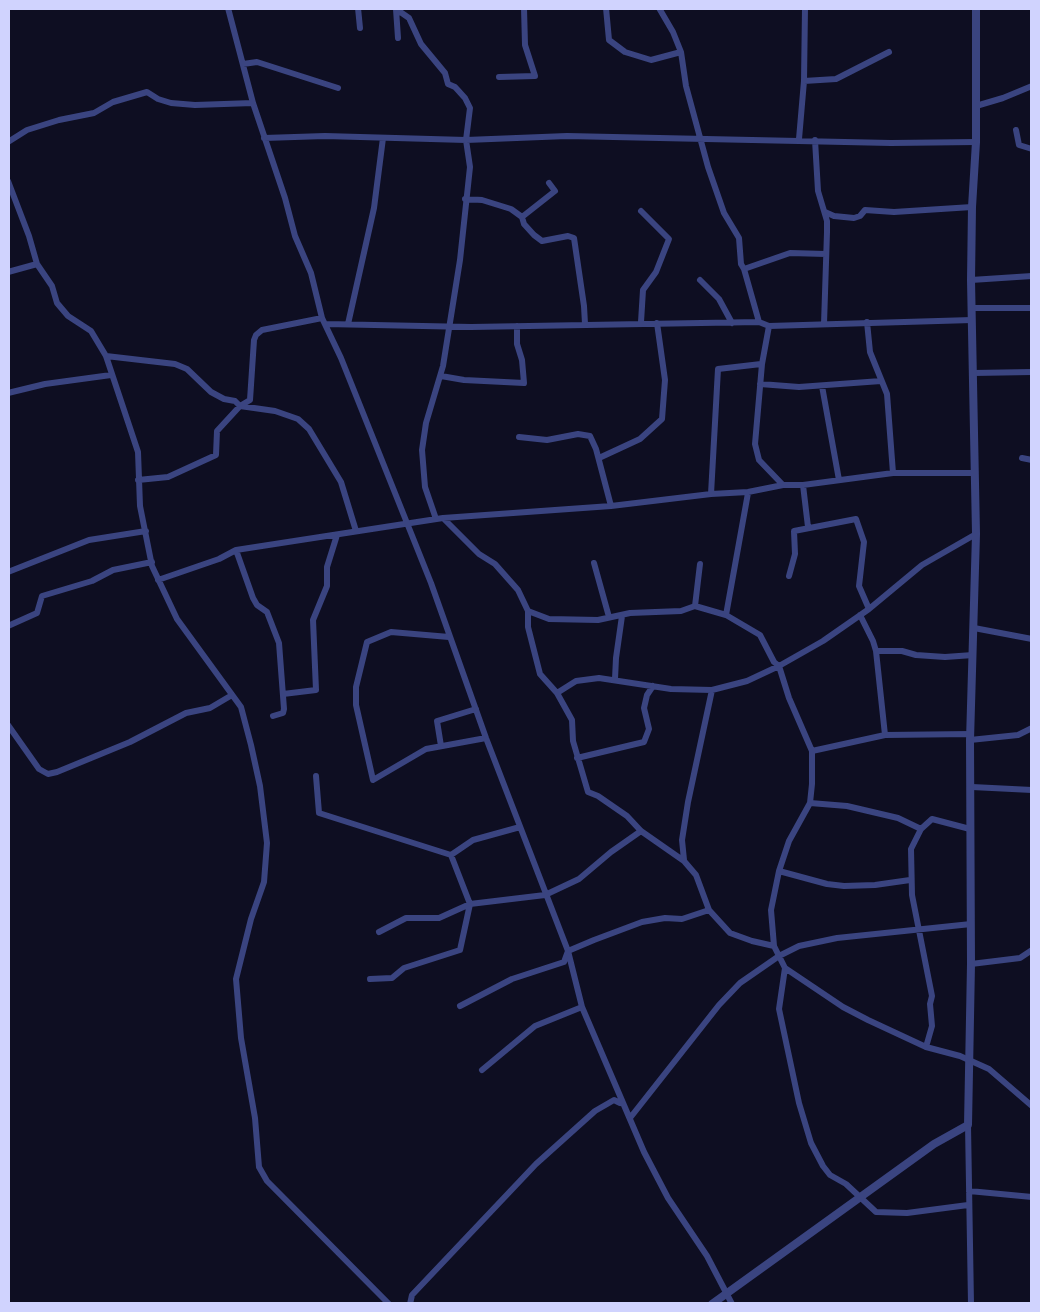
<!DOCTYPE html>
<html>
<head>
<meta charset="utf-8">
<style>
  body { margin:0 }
  #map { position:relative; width:1040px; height:1312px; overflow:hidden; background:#0e0e22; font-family:"Titillium Web",sans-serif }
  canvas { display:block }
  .frame { position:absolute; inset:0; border:10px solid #d0d3fe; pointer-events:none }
</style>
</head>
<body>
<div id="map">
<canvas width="1040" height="1312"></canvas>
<div class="frame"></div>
</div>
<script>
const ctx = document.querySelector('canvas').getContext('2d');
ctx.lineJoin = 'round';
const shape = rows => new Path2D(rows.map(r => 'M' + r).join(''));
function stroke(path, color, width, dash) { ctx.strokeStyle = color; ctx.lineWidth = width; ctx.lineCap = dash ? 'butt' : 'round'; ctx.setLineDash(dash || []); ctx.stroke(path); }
stroke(shape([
  [228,8,253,103,285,198,295,236,311,273,322,318,341,358,431,583,486,738,568,951,582,1007,644,1152,668,1198,707,1256,732,1304],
  [358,8,360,28],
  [606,8,609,40,625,52,651,60,681,52],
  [659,8,673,32,681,52,686,86,708,167,724,213,739,238,741,264,744,269,759,322],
  [396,9,409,18,421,44,445,73,448,84,455,87,465,98,470,108,466,140,470,167,460,260,443,366,426,423,422,450,425,487,436,519],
  [396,9,398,38],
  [243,64,257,62,338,88],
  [499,77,535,76,525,45,524,8],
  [804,81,836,79,889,52],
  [976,106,1003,98,1032,86],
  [1016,130,1019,145,1032,149],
  [264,138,325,136,466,140,567,136,891,143,976,142],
  [799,139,804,81,805,8],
  [815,140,818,191,827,221,827,232,824,324],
  [8,142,27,130,59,120,94,113,113,102,147,92,158,99,171,103,195,105,253,103],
  [8,181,29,236,37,264,52,286,57,303,68,316,91,331,106,356,138,452,140,506,152,566,177,619,241,707,251,745,260,786,267,843,264,882,251,919,236,979,241,1038,255,1118,259,1167,267,1181,389,1304],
  [465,199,482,200,511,209,522,217,524,224,534,235,542,241,568,236,574,238,584,306,585,324],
  [641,211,669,239,656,272,643,290,641,322],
  [825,212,834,216,854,218,860,216,865,210,894,212,972,207],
  [522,217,555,191,549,183],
  [744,269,790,253,826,254],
  [8,272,37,264],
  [700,280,719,299,732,323],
  [971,280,1032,276],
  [972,308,1032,308],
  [867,322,870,352,887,394,893,473],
  [326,324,471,327,759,322,769,326,972,320],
  [348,324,374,208,383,138],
  [769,326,762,364,755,444,759,460,782,484],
  [106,356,175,364,187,369,211,392,224,399,235,401,240,406,275,411,298,419,309,429,341,482,356,531],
  [973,373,1032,372],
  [441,376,464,380,524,383,522,360,517,344,517,326],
  [760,384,799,387,881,381],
  [822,386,839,480],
  [8,393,45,384,111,375],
  [519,437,547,440,578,434,590,436,596,449,611,506],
  [599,458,640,439,662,419,665,380,657,323],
  [1022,458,1032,460],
  [138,480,168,477,216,455,217,431,240,406,250,400,254,340,256,335,262,330,322,318],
  [803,485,808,527],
  [711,494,718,369,761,364],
  [444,519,479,554,495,564,518,590,528,611,528,627,540,674,557,693,572,720,573,741,588,792,598,796,627,816,641,831,684,861,696,875,709,910,730,933,752,941,774,946],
  [236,550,253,598,257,605,267,612,279,643,284,709,283,713,273,716],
  [594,563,609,617],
  [8,572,89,540,146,531],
  [789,576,795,554,794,531,856,519,864,542,859,586,869,609],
  [158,580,219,559,236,550,443,518,611,506,711,494,748,492,783,485,803,485,893,473,974,473],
  [695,606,700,564],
  [528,611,549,619,598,620,630,613,681,611,695,606,726,615,760,635,774,662,779,666,789,698,812,751,812,784,810,803,789,841,779,871,771,910,774,946,785,968,843,1007,868,1020,926,1047,960,1056,989,1069,1032,1106],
  [726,615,748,493],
  [860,615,873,641,876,651,885,735],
  [8,626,37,613,42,596,92,581,113,570,152,562],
  [974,628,1032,639],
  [449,637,391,632,367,642,356,687,356,705,373,780,426,749,486,738],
  [876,651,902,651,916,655,945,657,973,655],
  [615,679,616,658,622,616],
  [557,693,576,681,599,678,671,689,712,690,747,681,779,666,823,641,869,609,922,565,976,534],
  [283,694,316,690,313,620,327,586,327,567,337,535],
  [8,725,39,769,48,774,57,772,130,742,186,713,210,708,232,695],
  [970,740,1018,735,1032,728],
  [441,746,437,721,476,709],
  [812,751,885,735,971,734],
  [577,758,644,742,649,729,644,708,647,695,653,686],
  [316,776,319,813,451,855],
  [972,787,1032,790],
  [810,803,847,806,898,818,921,829],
  [684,860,682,840,688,802,712,690],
  [779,871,827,884,844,886,875,885,910,880],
  [379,932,406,918,439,918,470,904,545,895,579,879,611,852,641,831],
  [971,964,1020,958,1032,950],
  [785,968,779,1009,799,1103,811,1143,823,1166,830,1175,846,1184,876,1212,907,1213,968,1205],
  [370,979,392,978,404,968,460,950,470,904,451,855,473,840,520,827],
  [460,1006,512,979,564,962,568,951,594,940,642,922,665,918,682,919,709,910],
  [926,1047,932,1026,930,1004,932,996,912,895,911,849,921,829,932,819,970,829],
  [482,1070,535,1026,582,1007],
  [630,1118,719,1005,740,983,779,956,799,946,837,938,971,924],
  [968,1125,971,1304],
  [969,1191,1032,1197],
  [410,1304,412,1295,536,1164,595,1111,614,1100,620,1103]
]), '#3a4480', 6);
stroke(shape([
  [712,1304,934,1144,968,1125,971,964,970,740,976,534,971,280,972,207,976,142,976,8]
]), '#3a4480', 8);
</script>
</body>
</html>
